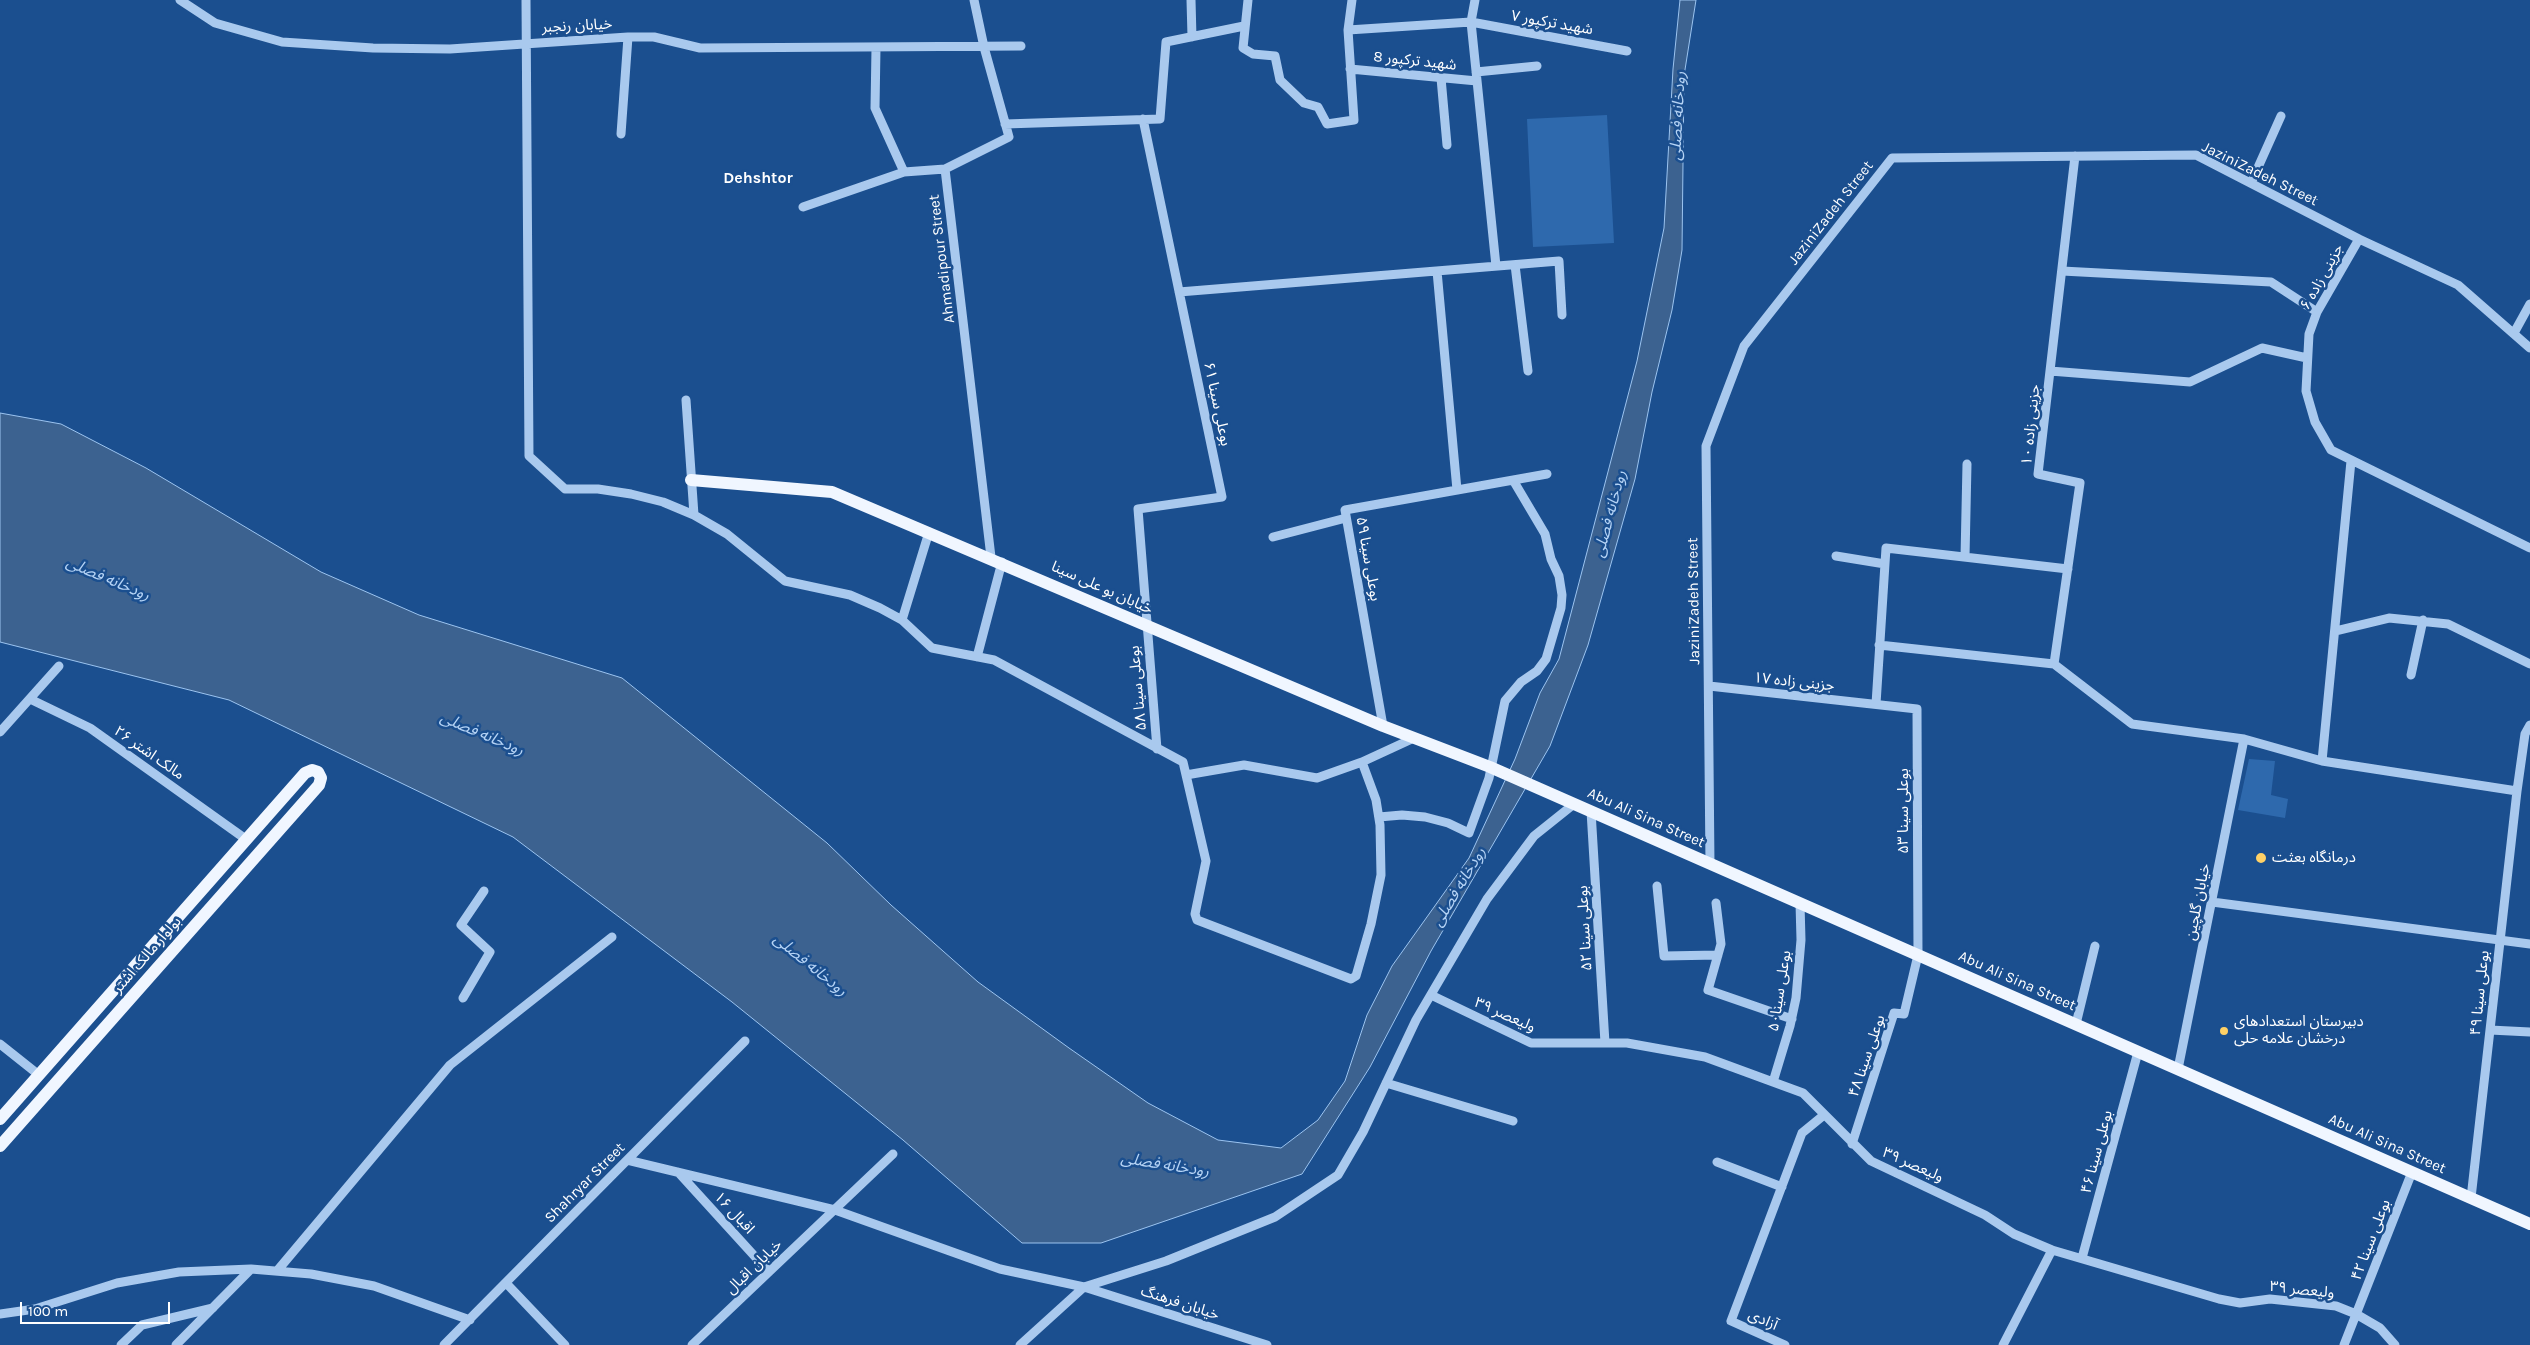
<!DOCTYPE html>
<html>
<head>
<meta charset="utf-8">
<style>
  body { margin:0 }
  #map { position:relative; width:2530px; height:1345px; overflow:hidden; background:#1b4f8f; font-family:Karla,sans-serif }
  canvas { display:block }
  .scale { position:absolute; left:20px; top:1302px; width:150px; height:22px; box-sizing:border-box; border:2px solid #fff; border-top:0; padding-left:6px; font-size:15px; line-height:18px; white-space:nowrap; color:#fff; -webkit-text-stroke:4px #1b4f8f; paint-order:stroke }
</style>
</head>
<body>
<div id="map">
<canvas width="2530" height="1345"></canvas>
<div class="scale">100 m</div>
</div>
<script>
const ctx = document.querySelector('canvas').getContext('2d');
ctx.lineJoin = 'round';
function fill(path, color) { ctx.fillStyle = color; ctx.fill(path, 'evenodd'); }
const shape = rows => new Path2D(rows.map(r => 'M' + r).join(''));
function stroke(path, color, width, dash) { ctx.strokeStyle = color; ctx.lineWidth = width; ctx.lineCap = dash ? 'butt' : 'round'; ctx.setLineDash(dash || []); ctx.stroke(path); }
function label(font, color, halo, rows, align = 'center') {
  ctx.font = font + ' Karla,"Noto Sans Arabic",sans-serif'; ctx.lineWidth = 5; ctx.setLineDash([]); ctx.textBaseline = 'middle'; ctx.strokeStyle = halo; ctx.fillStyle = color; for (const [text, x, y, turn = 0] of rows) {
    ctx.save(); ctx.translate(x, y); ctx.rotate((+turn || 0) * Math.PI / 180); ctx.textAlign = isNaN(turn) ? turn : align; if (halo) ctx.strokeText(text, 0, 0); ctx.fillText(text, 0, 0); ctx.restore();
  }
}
fill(shape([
  [1607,115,1614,243,1533,247,1527,119],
  [2249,759,2275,761,2271,795,2288,799,2285,818,2238,810]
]), '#2e69ad');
const water = shape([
  [1680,0,1696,0,1684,76,1682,250,1672,310,1652,392,1635,479,1588,645,1550,746,1431,951,1370,1067,1302,1174,1101,1243,1022,1243,903,1140,732,1002,513,837,229,700,0,642,0,413,61,424,146,468,321,572,419,615,622,678,827,843,891,905,978,982,1069,1048,1148,1103,1218,1140,1281,1148,1318,1120,1345,1081,1367,1015,1392,966,1469,858,1515,759,1540,693,1559,659,1637,361,1664,228,1673,69,1680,0]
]);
fill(water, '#3c6290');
stroke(water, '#9cc4f0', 1);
stroke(shape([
  [180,0,215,23,282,42,373,48,450,49,628,37,654,37,700,48,1021,46],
  [526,0,529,456,565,489,598,489,631,494,663,502,694,515,727,534,785,581,850,595,880,608,902,620,932,648,994,660,1183,762,1206,861,1195,914,1197,920,1351,979,1356,976,1371,924,1381,875,1380,825,1376,800,1362,762],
  [974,0,984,47,1009,137,945,169,991,557],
  [1191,0,1192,37],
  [1248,0,1243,48,1253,54,1275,56,1280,80,1304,103,1318,107,1327,124,1354,120,1348,30,1352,0],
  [1475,0,1471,22,1496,266],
  [1348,30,1471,22,1627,51],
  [876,48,875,108,904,172],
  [1350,69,1477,81],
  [1476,72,1537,66],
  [1441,78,1447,145],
  [1143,119,1222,497,1138,509,1157,749],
  [1005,124,1160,119,1166,42,1244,26],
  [621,134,628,37],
  [2251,183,2281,116],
  [803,207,904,172,945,169],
  [2359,239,2317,312,2309,334,2306,391,2315,422,2331,450,2530,548],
  [1515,265,1528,371],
  [1437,271,1457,490],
  [2062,271,2271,282,2317,312],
  [1179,292,1559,261,1562,315],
  [2514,333,2530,304],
  [2050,371,2190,382,2262,348,2307,358],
  [686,400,694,515],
  [1273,537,1346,518],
  [1836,556,1885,564],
  [1965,557,1967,464],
  [902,620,929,532],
  [2335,631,2389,618,2448,624,2530,664],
  [1879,645,2054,664,2132,724,2244,739,2322,761,2517,791],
  [977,657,1002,562],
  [2054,664,2080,483,2038,474,2075,156],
  [2411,675,2423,620],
  [1709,686,1917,709,1918,955,1904,1014,1894,1013,1852,1144],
  [30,699,90,728,247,840],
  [1876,704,1886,548,2068,569],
  [1383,726,1345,510,1547,474],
  [0,732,59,666],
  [2322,761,2351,461],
  [1186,775,1244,765,1317,778,1362,762,1414,738],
  [1591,811,1605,1043],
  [1379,817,1402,815,1425,817,1448,823,1469,833,1489,778,1505,701,1521,682,1537,671,1546,659,1561,608,1562,595,1559,576,1551,559,1545,534,1513,480],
  [1710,864,1706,446,1744,346,1892,158,2196,155,2359,239,2458,285,2530,348],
  [1657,886,1664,956,1718,955],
  [2212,902,2530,944],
  [1716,903,1721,944,1708,990,1792,1019],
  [1431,995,1531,1043,1627,1043,1705,1057,1773,1082,1803,1093,1871,1161,1985,1215,2014,1234,2052,1250,2219,1299,2240,1303,2270,1299,2336,1306,2356,1314,2380,1328,2395,1345],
  [463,998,490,952,461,925,484,891],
  [2076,1024,2095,946],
  [2490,1030,2530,1032],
  [0,1044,39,1075],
  [2178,1069,2244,739],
  [1773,1082,1790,1026,1796,998,1801,940,1800,903],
  [1386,1083,1513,1121],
  [627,1160,835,1210,1000,1269,1084,1287,1166,1261,1275,1217,1338,1175,1363,1132,1416,1020,1487,899,1534,836,1574,804],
  [1717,1162,1782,1187],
  [678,1172,769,1272],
  [2471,1198,2517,791,2525,734,2530,725],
  [2082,1258,2138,1052],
  [277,1271,450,1065,612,937],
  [506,1283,565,1345],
  [0,1314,35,1309,117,1283,179,1272,251,1269,311,1274,374,1286,470,1320],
  [121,1345,142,1325,213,1308],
  [176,1345,251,1269],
  [444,1345,745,1041],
  [692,1345,893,1154],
  [1020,1345,1084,1287,1267,1345],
  [1785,1345,1731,1321,1802,1133,1824,1115],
  [2003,1345,2052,1250],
  [2344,1345,2412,1172]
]), '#a9c9ee', 9);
stroke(shape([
  [691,480,832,492,1383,726,1490,767,2530,1224],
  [0,1119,305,773,312,770,318,772,321,778,319,785,0,1146]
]), '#f0f6ff', 12);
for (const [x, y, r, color] of [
  [2261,858,6,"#ffd166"],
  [2224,1031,5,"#ffd166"]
]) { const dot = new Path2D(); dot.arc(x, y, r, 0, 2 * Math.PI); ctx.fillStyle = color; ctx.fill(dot); stroke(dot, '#1b4f8f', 2); }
label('15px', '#fff', '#1b4f8f', [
  ["شهید ترکپور ۷",1552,23,10],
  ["خیابان رنجبر",577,26,-3],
  ["شهید ترکپور 8",1415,61,6],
  ["JaziniZadeh Street",2260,174,26],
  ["JaziniZadeh Street",1831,213,-52],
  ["Ahmadipour Street",942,259,-97],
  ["جزینی زاده ۶",2322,277,-61],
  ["بوعلی سینا ۶۱",1217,404,78],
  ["جزینی زاده ۱۰",2031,425,-84],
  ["بوعلی سینا ۵۹",1368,559,80],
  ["خیابان بو علی سینا",1102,588,24],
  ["JaziniZadeh Street",1694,601,-91],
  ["جزینی زاده ۱۷",1794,682,6],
  ["بوعلی سینا ۵۸",1138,688,-95],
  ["مالک اشتر ۲۶",149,753,35],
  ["بوعلی سینا ۵۳",1904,811,-90],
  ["Abu Ali Sina Street",1646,818,24],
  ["خیابان گلچین",2198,902,-79],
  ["بوعلی سینا ۵۲",1585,928,-93],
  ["بولوار مالک اشتر",147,955,-49],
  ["Abu Ali Sina Street",2017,981,24],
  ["بوعلی سینا۵۰",1780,991,-81],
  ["بوعلی سینا ۴۹",2480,993,-84],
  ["ولیعصر ۳۹",1505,1015,24],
  ["بوعلی سینا ۴۸",1867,1056,-71],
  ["Abu Ali Sina Street",2387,1144,24],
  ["بوعلی سینا ۴۶",2097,1152,-75],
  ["ولیعصر ۳۹",1913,1165,24],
  ["Shahryar Street",585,1183,-45],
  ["اقبال ۱۶",734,1213,47],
  ["بوعلی سینا ۴۲",2371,1240,-69],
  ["خیابان اقبال",754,1267,-44],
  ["ولیعصر ۳۹",2302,1290,6],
  ["خیابان فرهنگ",1180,1303,18],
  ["آزادی",1763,1320,24]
]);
label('15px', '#fff', '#1b4f8f', [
  ["درمانگاه بعثت",2272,858],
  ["دبیرستان استعدادهای",2234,1022],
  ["درخشان علامه حلی",2234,1039]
], 'left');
label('italic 16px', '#b5d3f5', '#1b4f8f', [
  ["رودخانه فصلی",1678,116,-87],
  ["رودخانه فصلی",1610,514,-75],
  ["رودخانه فصلی",108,579,23],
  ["رودخانه فصلی",482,734,23],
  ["رودخانه فصلی",1459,887,-59],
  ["رودخانه فصلی",810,965,39],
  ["رودخانه فصلی",1165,1165,9]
]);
label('bold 16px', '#fff', '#1b4f8f', [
  ["Dehshtor",758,178]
]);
</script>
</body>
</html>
